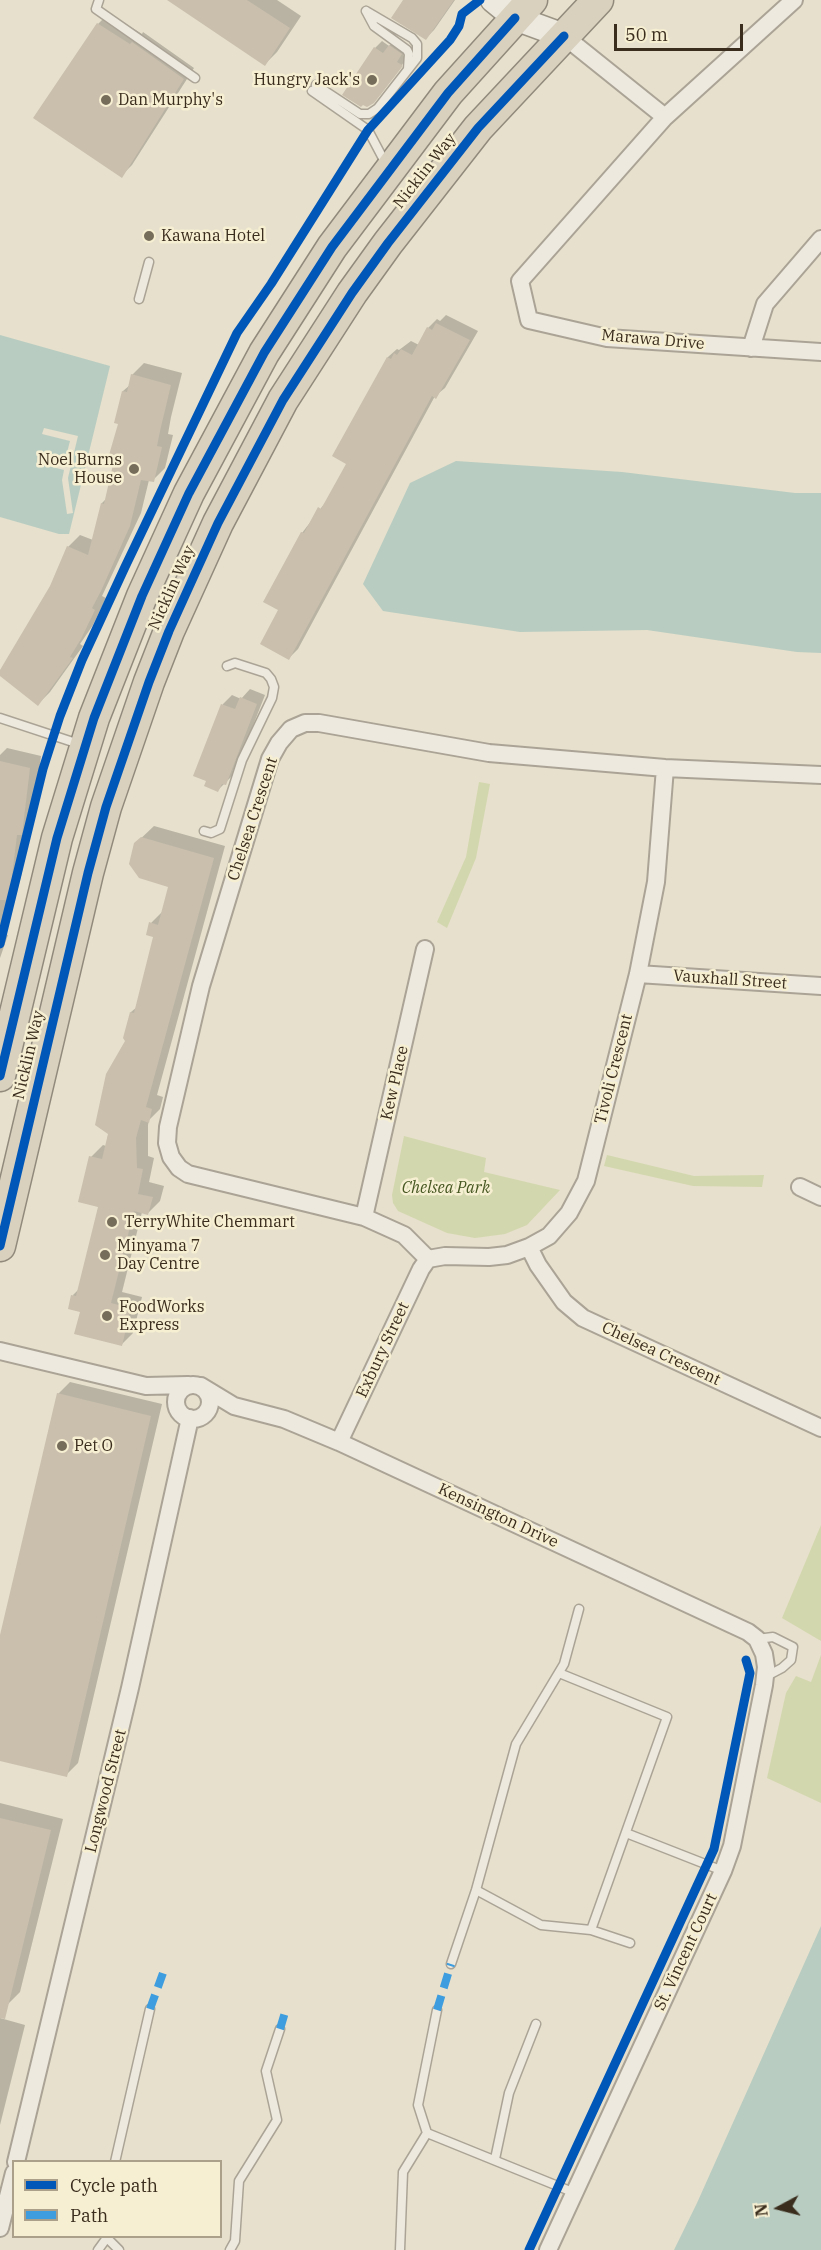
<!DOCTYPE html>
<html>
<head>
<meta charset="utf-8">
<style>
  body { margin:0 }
  #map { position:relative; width:821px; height:2250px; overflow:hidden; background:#e6e0cc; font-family:"IBM Plex Serif",serif }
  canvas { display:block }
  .legend { position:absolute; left:12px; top:2160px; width:210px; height:78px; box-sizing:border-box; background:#f7efd2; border:2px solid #aba18a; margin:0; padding:8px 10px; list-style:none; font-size:18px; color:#3a2d1d }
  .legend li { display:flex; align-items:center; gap:12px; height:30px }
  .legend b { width:30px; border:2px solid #aba18a }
  .north { position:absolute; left:749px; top:2178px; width:60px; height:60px; -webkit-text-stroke:4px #f7efd2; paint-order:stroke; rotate:263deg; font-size:16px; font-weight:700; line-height:24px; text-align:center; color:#3a2d1d }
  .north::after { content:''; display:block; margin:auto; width:21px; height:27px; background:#3a2d1d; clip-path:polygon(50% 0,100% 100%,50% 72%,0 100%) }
  .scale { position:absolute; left:614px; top:24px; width:129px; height:27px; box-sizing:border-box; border:3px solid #3a2d1d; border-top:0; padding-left:8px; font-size:18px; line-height:21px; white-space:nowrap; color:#3a2d1d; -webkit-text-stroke:4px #f7efd2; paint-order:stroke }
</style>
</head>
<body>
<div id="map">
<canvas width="821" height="2250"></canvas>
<ul class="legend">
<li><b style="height:8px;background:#0057b8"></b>Cycle path</li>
<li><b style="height:8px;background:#3e9ddf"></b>Path</li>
</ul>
<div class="north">N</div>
<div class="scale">50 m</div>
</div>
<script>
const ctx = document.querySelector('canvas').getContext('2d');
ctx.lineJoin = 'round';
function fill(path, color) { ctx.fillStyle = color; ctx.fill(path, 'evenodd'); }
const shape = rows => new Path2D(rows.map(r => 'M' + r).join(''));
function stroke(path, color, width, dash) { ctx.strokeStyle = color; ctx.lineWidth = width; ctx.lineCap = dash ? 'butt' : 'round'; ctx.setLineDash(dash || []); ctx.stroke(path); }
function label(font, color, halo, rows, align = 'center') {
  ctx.font = font + ' "IBM Plex Serif",serif'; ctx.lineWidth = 5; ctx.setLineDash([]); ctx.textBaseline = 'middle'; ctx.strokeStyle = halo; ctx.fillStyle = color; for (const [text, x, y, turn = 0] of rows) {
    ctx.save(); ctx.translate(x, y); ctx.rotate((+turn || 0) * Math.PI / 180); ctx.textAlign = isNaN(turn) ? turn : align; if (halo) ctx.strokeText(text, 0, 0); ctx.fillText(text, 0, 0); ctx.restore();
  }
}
fill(shape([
  [479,782,490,784,476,858,447,928,437,922,466,857],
  [404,1136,486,1158,484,1172,560,1190,527,1225,505,1234,475,1238,447,1233,398,1211,393,1203,392,1195],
  [607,1155,694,1176,764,1175,762,1187,693,1186,604,1166],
  [821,1525,821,1641,782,1618],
  [821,1655,821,1803,767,1778,786,1693,796,1676,811,1682]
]), '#d3d7ae');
fill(shape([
  [0,335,110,366,69,534,59,534,0,517],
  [456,461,622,472,795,493,821,493,821,653,797,652,647,630,520,632,383,611,363,584,410,483],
  [821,1926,821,2250,674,2250,697,2203]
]), '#b8ccc1');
fill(shape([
  [44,428,78,436,68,478,73,513,67,514,62,480,64,470,37,463,38,458,64,464,70,441,42,434]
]), '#e6e0cc');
fill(shape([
  [170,0,277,0,301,16,277,52,265,64],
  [405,0,455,0,434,30,426,38],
  [109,13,142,34,143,32,194,68,132,165,121,176,98,24],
  [396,39,408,47,403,55,407,58,380,95,375,48,382,41,389,46],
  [446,315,478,331,445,388,435,396,298,649,289,658,280,610,302,533,328,499,348,463,388,357,397,349,399,350,411,341,419,345,428,328,437,319,440,321],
  [144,363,182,373,171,417,168,434,173,435,165,468,153,480,149,480,141,513,102,596,106,598,93,625,80,644,83,646,50,692,38,704,0,672,51,587,68,547,80,535,93,540,102,503,106,499,116,455,123,391,130,385,132,375],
  [250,689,265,695,234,774,218,790,208,780,195,775,223,704,232,695,241,699],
  [7,748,41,756,33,822,28,827,22,873,12,911,2,933,8,935,0,958,0,755],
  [154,826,225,846,157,1095,163,1097,160,1109,149,1120,148,1125,148,1156,154,1158,149,1182,164,1186,160,1201,148,1213,142,1212,122,1292,142,1297,133,1333,121,1345,81,1311,73,1295,79,1289,99,1205,91,1157,103,1145,106,1146,131,1012,137,1007,155,936,151,923,163,911,170,885,135,844],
  [70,1382,162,1404,78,1763,66,1775,0,1760,0,1642,58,1394],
  [0,1803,63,1819,20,1992,8,2004,0,2002],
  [0,2018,25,2025,0,2125]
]), '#0003');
fill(shape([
  [167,0,247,0,290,28,265,66],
  [403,0,454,0,426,40,391,18],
  [97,23,130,44,132,42,184,79,122,178,33,118],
  [389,45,402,54,397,62,402,65,402,67,374,103,367,107,363,105,361,107,342,95,374,47,383,53],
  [436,323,470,340,436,399,432,396,289,660,260,644,278,610,263,602,301,532,304,533,318,507,321,509,346,464,332,456,387,357,391,359,394,353,397,355,401,349,412,355,427,327,432,330],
  [131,374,171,385,160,431,157,446,162,447,154,482,141,480,130,526,101,591,92,608,95,610,81,639,70,657,73,658,38,706,0,676,0,670,50,586,67,546,88,555,101,503,104,504,115,456,109,455,118,424,114,423,122,391,127,392],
  [240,697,257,704,226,785,222,784,218,792,204,786,206,781,193,776,221,704,235,709],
  [0,761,30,768,22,835,17,835,9,900,0,900],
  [141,837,214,858,146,1107,152,1109,149,1123,141,1120,136,1138,137,1168,143,1169,138,1194,153,1197,148,1215,134,1211,111,1303,131,1308,122,1346,74,1334,80,1312,68,1309,71,1295,76,1296,98,1207,78,1202,89,1156,102,1159,108,1134,95,1125,106,1074,125,1041,123,1038,130,1012,134,1013,153,937,146,935,149,922,158,925,168,887,139,878,129,864,134,843],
  [57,1393,151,1416,67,1777,0,1761,0,1635],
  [0,1818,51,1830,5,2019,0,2018]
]), '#cabead');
const lane = shape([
  [99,0,96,9,195,78],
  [366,11,374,26,407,50,409,54,408,69],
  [316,85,360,114,369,114,378,108,417,58,417,44,412,38,366,11],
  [312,91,368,130,387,166],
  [139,299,149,262],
  [0,718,79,744],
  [204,831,211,833,220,829,242,760,272,698,274,687,271,679,266,673,235,663,227,666],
  [757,1639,773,1637,793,1647,791,1660,782,1668,765,1677],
  [559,1673,667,1717,591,1930],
  [626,1833,723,1871],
  [476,1890,541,1925,591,1930,630,1943],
  [451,1964,476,1890,516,1744,564,1664,579,1609],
  [437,2010,418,2105,427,2133,575,2193],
  [495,2159,509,2093,536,2024],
  [115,2162,150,2009],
  [105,2236,119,2250],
  [98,2250,106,2239],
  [230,2250,235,2241,239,2181,277,2120,266,2071,280,2029],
  [400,2250,403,2172,427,2133]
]);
const street = shape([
  [794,0,665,117,520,281,529,320,607,338,821,352],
  [564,36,665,117],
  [751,348,765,304,821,239],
  [638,974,821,986],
  [800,1187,821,1197],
  [364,1217,425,949],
  [529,1247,538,1265,564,1302,583,1318,821,1428],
  [428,1259,404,1235,364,1217,188,1174,179,1168,171,1157,167,1143,168,1127,201,986,270,759,279,743,291,729,305,723,319,723,489,753,665,768,821,775],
  [428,1259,445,1256,489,1257,507,1255,529,1247,549,1236,569,1213,586,1181,638,974,656,882,665,768],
  [0,1351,146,1386,188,1385],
  '176 1402a17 17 0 1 1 34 0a17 17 0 1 1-34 0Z',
  [201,1386,234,1406,284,1419,339,1442,748,1632,757,1639,764,1654,766,1667,764,1685,732,1846,723,1871,548,2250],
  [339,1442,421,1269,428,1259],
  [16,2162,130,1688,190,1418],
  [0,2228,14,2173]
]);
const secondary = shape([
  [493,0,515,18,564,36]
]);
const highway = shape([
  [0,1076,57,838,94,718,142,596,189,493,264,353,332,247,448,93,532,0],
  [0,1246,88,873,106,807,149,682,169,631,218,523,283,400,352,293,388,243,478,128,598,0]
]);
stroke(lane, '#aba496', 11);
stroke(street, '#aba496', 20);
stroke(secondary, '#9b9485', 27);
stroke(highway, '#918a7c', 33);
stroke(lane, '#ede9df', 8);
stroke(street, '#ede9df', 16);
stroke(secondary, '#ede9df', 24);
stroke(highway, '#d9d0bd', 30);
stroke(shape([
  [150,2009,163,1973],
  [437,2010,451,1964],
  [280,2029,286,2009]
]), '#3e9ddf', 8, [15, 8]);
stroke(shape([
  [0,944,43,769,60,716,82,660,125,567,237,333,271,284,368,130,450,40,459,26,462,14,480,0],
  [0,1076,57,838,94,718,142,596,189,493,264,353,332,247,448,93,515,18],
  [0,1246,88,873,106,807,149,682,169,631,218,523,283,400,352,293,388,243,478,128,564,36],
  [529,2250,714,1849,750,1673,746,1660]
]), '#0057b8', 9);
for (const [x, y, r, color] of [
  [372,80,6,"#766c5a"],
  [106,100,6,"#766c5a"],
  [149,236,6,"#766c5a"],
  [134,469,6,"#766c5a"],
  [112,1222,6,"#766c5a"],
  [105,1255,6,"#766c5a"],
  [107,1316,6,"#766c5a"],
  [62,1446,6,"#766c5a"]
]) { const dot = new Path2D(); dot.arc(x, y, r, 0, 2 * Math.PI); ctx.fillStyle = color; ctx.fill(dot); stroke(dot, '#f7efd2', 2); }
label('16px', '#3a2d1d', '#f7efd2', [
  ["Hungry Jack's",360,80,"right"],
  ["Dan Murphy's",118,100],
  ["Kawana Hotel",161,236],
  ["Noel Burns",122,460,"right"],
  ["House",122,478,"right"],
  ["TerryWhite Chemmart",124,1222],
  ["Minyama 7",117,1246],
  ["Day Centre",117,1264],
  ["FoodWorks",119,1307],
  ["Express",119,1325],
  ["Pet O",74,1446]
], 'left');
label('16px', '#3a2d1d', '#f7efd2', [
  ["Nicklin Way",425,171,-52],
  ["Marawa Drive",653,340,5],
  ["Nicklin Way",172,588,-66],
  ["Chelsea Crescent",253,819,-72],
  ["Vauxhall Street",730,980,4],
  ["Nicklin Way",29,1055,-77],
  ["Tivoli Crescent",614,1069,-76],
  ["Kew Place",395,1083,-77],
  ["Exbury Street",383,1350,-65],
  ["Chelsea Crescent",661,1354,25],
  ["Kensington Drive",498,1516,25],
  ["Longwood Street",106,1791,-76],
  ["St. Vincent Court",686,1952,-65]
]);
label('italic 16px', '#475823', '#f7efd2', [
  ["Chelsea Park",446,1188]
]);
</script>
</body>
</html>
